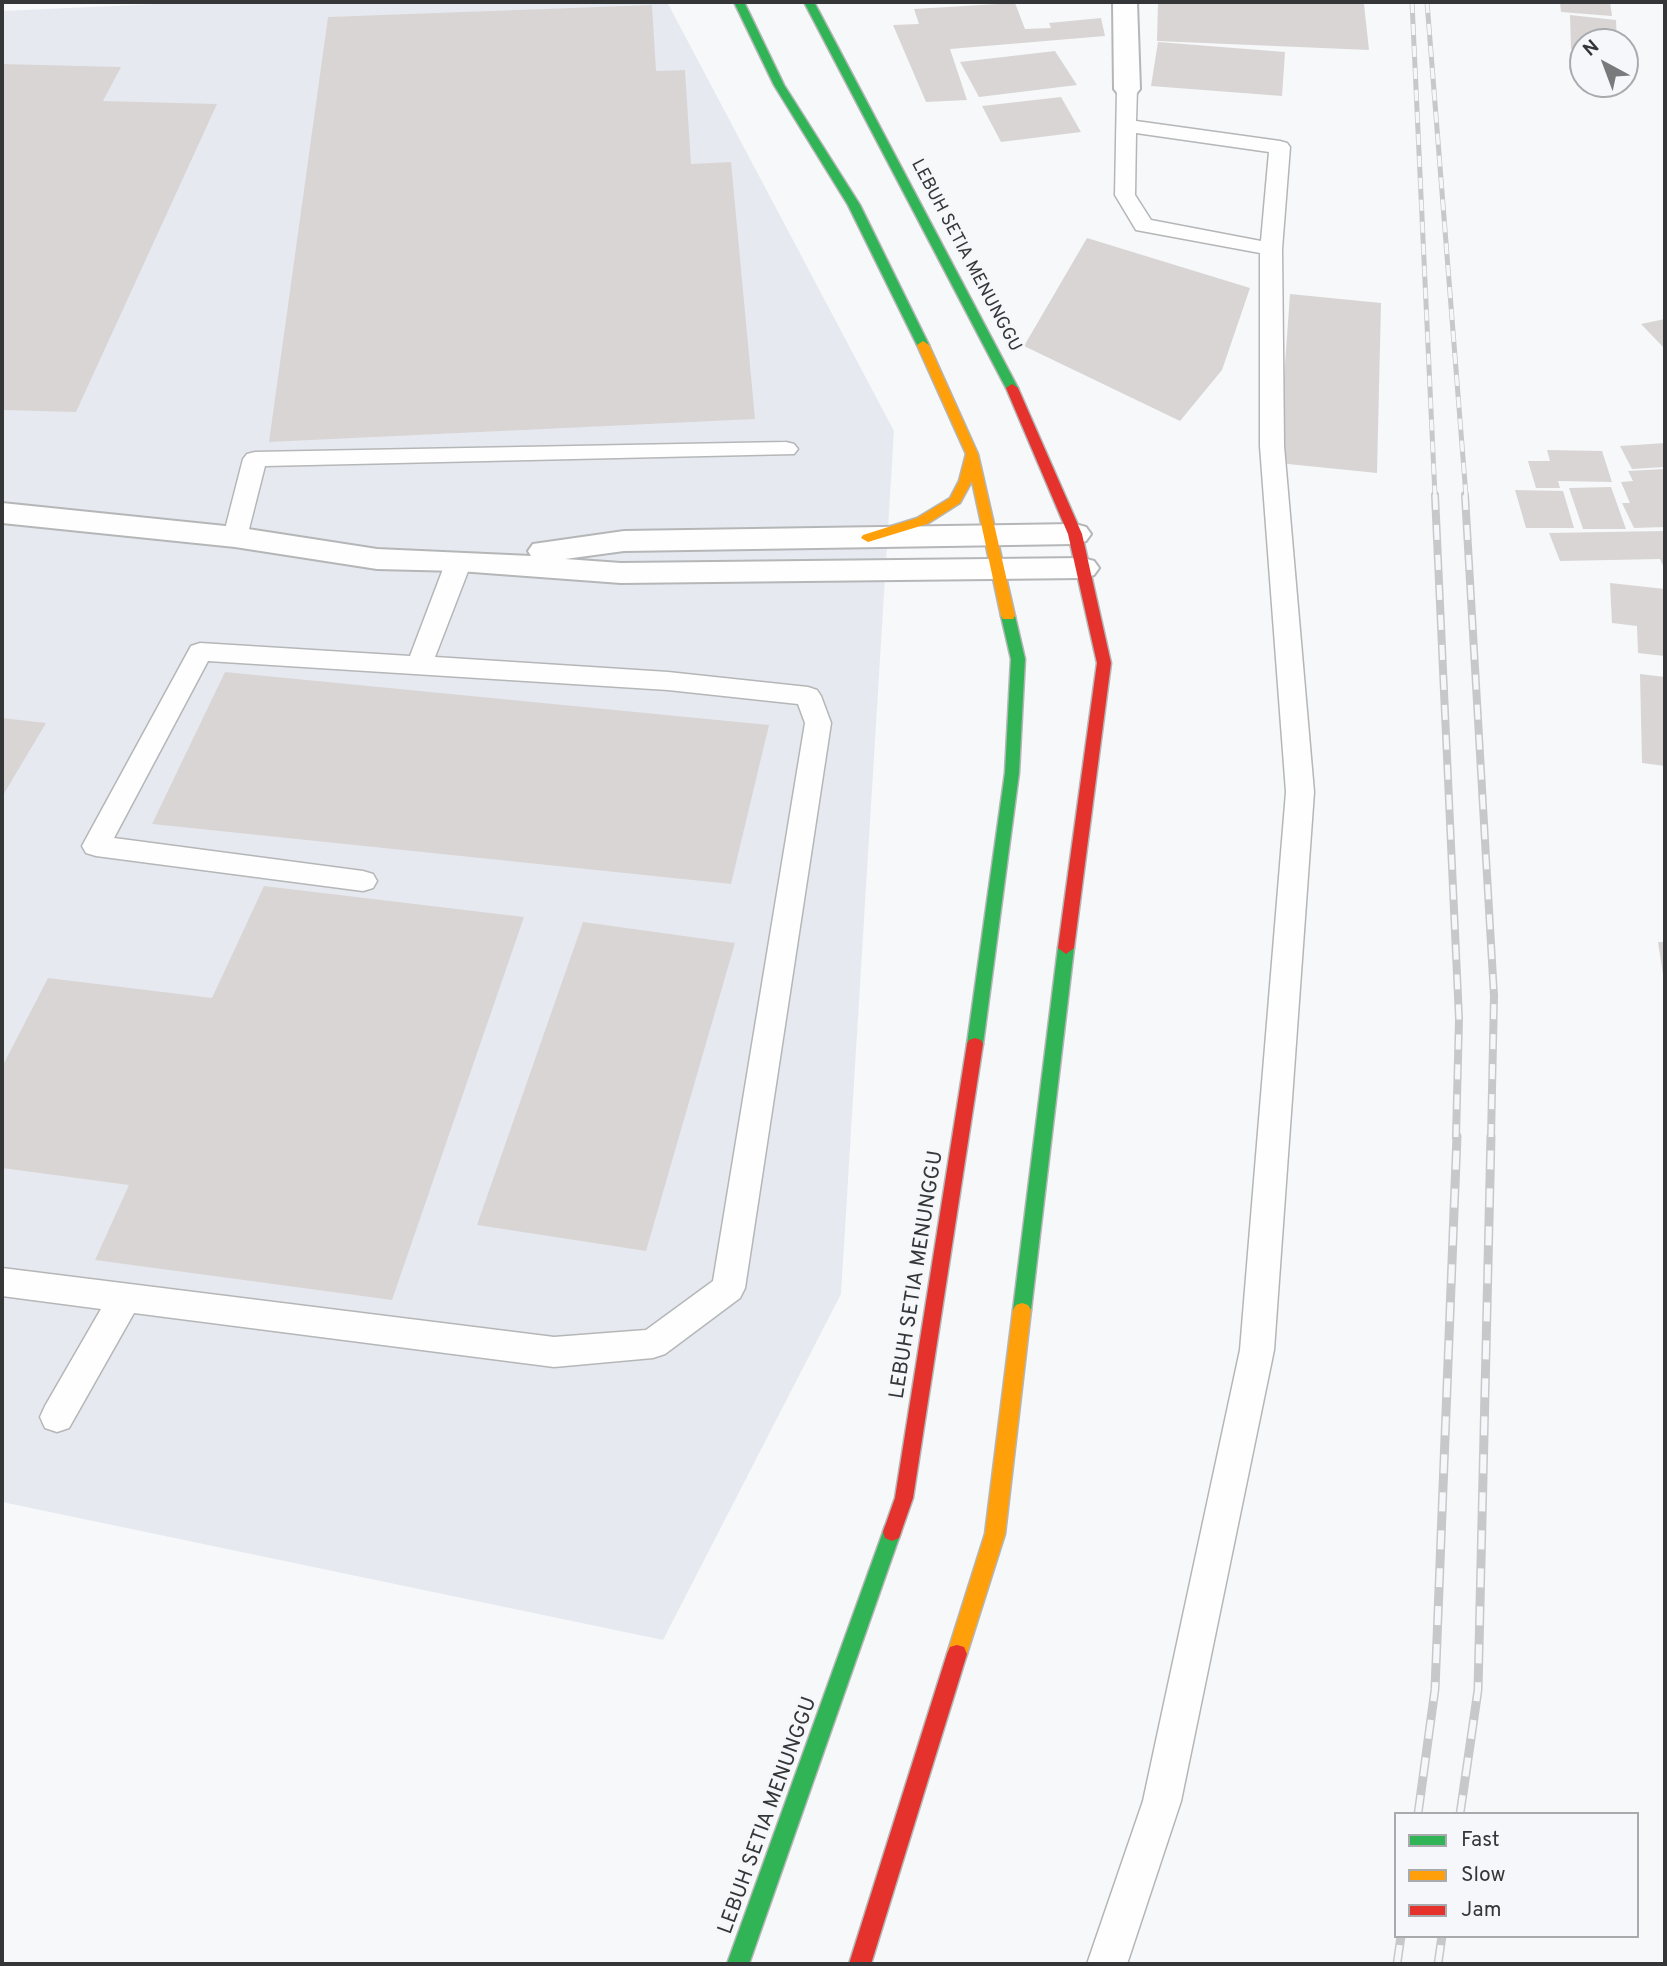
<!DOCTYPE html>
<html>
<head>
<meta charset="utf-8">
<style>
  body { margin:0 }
  #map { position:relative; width:1667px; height:1966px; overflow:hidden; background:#f6f8fa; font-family:Overpass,sans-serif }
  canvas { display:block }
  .frame { position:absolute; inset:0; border:4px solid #353637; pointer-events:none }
  .legend { position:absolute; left:1394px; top:1812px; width:245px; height:126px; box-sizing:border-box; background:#f5f7fb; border:2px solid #a8aaad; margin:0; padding:9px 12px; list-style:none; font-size:21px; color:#353637 }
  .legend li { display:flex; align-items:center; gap:14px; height:35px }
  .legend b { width:35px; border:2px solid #a8aaad }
  .north { position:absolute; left:1569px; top:28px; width:70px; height:70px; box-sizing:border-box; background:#f5f7fb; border:2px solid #a8aaad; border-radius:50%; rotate:319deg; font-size:19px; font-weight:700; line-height:28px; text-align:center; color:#353637 }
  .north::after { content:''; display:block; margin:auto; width:24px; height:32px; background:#797a7b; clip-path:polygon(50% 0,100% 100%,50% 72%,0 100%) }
</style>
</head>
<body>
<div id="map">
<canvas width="1667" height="1966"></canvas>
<div class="frame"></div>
<ul class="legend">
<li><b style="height:9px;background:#30b455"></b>Fast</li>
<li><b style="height:9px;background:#ff9f0a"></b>Slow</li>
<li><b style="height:9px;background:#e5322d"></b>Jam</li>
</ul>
<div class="north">N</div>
</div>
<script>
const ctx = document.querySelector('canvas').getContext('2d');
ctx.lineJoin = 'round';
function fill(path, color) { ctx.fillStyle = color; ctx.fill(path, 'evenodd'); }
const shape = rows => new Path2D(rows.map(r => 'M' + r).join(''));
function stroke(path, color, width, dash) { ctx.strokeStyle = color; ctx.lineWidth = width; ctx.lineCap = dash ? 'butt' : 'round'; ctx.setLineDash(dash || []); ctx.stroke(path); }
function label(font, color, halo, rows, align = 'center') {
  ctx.font = font + ' Overpass,sans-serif'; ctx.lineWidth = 5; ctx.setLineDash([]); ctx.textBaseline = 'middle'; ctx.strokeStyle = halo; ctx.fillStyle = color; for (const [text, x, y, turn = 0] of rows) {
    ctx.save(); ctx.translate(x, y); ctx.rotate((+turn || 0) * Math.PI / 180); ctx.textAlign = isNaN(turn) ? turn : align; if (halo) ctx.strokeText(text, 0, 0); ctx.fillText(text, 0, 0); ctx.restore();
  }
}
fill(shape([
  [201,2,667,2,894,431,841,1294,663,1640,2,1502,2,11]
]), '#e6eaf0');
fill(shape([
  [1158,2,1364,4,1369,50,1157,41],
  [1560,2,1610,2,1612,16,1561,12],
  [1015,3,1025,29,1051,28,1049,23,1101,18,1105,36,950,49,967,100,926,102,893,25,919,24,914,9],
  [652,5,656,71,685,70,691,164,731,162,755,419,269,442,328,17],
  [1570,15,1616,20,1617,42,1583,42,1583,50,1571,49],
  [1158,42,1285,52,1282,96,1151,86],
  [1055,51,1077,85,979,97,960,62],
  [2,64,121,67,103,101,217,104,76,412,2,410],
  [1061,97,1081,132,1001,142,982,106],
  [1087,238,1250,288,1222,370,1180,421,1024,346],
  [1290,294,1381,303,1377,473,1278,463],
  [1665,319,1665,349,1641,324],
  [1665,443,1665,467,1632,469,1620,446],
  [1547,450,1602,451,1612,482,1558,481,1560,488,1536,488,1528,461,1550,461],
  [1665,469,1665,527,1634,528,1622,503,1630,503,1621,482,1633,481,1628,471],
  [1611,487,1626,529,1583,529,1569,488],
  [1515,490,1563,491,1574,528,1526,528],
  [1665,531,1665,570,1660,559,1560,561,1549,533],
  [1610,583,1665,589,1665,656,1638,653,1637,626,1612,623],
  [225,672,769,725,731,884,152,824],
  [1640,674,1665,677,1665,766,1642,763],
  [2,718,46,723,2,797],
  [264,886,524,917,392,1300,95,1260,129,1185,2,1168,2,1067,48,978,212,998],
  [583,922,735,943,646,1251,477,1225],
  [1658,942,1665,942,1665,981,1664,981]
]), '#dad5d5');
const lane = shape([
  [1127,83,1134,85,1137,89,1136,121,1280,141,1287,143,1290,147,1282,249,1284,446,1314,792,1274,1350,1181,1801,1127,1964,1087,1964,1143,1801,1240,1350,1286,792,1260,446,1260,253,1136,230,1115,195,1117,89,1120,85,1127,83],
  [1136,133,1269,152,1261,241,1151,220,1135,195,1136,133],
  [786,442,794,444,798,449,794,454,265,466,247,537,244,543,235,545,226,543,223,537,243,459,247,454,255,452,786,442],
  [459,553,468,555,472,561,435,657,668,672,808,687,817,690,821,696,831,723,745,1288,740,1298,665,1354,653,1358,554,1367,134,1313,69,1428,57,1432,45,1428,40,1417,45,1406,101,1309,2,1296,2,1268,554,1337,646,1330,713,1281,805,723,798,704,668,690,208,661,114,838,363,871,373,874,377,881,373,888,363,891,96,856,86,853,82,846,191,646,200,643,410,656,446,561,450,555,459,553]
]);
const street = shape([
  [1113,2,1137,2,1140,89,1136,94,1127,97,1118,94,1114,89,1113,2],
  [2,503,235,527,377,549,531,556,528,551,533,544,624,531,1075,524,1086,527,1091,534,1086,541,1075,544,624,551,565,559,621,563,1083,558,1094,561,1099,568,1094,575,1083,578,621,583,459,571,377,569,235,547,2,523,2,503]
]);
const fast = shape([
  [734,2,744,2,784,85,860,205,929,345,927,348,923,349,917,345,848,205,774,85,734,2],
  [804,2,814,2,1018,388,1016,391,1012,392,1006,388,804,2],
  [1008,612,1015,616,1025,659,1019,773,983,1044,981,1048,975,1050,969,1048,967,1044,1005,773,1011,659,1001,616,1008,612],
  [1066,942,1074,948,1031,1310,1028,1315,1022,1317,1016,1315,1013,1310,1058,948,1066,942],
  [892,1523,899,1526,901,1532,749,1964,727,1964,883,1532,885,1526,892,1523]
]);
const slow = shape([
  [923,341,929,345,978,454,1015,616,1013,619,1003,619,1001,616,972,481,960,503,927,524,868,542,861,538,863,535,917,518,950,498,959,481,966,454,917,345,923,341],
  [1022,1303,1028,1305,1031,1310,1005,1534,967,1654,964,1661,957,1663,950,1661,947,1654,985,1534,1013,1310,1016,1305,1022,1303]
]);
const jam = shape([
  [1012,384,1018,388,1082,534,1111,663,1074,948,1066,954,1058,948,1097,663,1068,534,1006,388,1012,384],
  [975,1038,981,1040,983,1044,913,1498,899,1538,892,1541,885,1538,883,1532,895,1498,967,1044,969,1040,975,1038],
  [957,1645,964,1647,967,1654,871,1964,849,1964,947,1654,950,1647,957,1645]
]);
stroke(lane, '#b5b6b7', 3);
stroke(street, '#b5b6b7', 4);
stroke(fast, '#b5b6b7', 3);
stroke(slow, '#b5b6b7', 3);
stroke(jam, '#b5b6b7', 3);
fill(lane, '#fefefe');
fill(street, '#fefefe');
fill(fast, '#30b455');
fill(slow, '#ff9f0a');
fill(jam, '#e5322d');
const railFar2 = shape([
  [1412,2,1435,496],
  [1427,2,1466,496]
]);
const railFar1 = shape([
  [1435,495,1459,1019,1456,1137],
  [1465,495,1494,996,1491,1137]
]);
const rail = shape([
  [1418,1814,1435,1689,1457,1136],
  [1460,1814,1478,1690,1491,1136],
  [1397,1964,1401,1936],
  [1438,1964,1442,1936]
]);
stroke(railFar2, '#c7c8c9', 5);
stroke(railFar1, '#c7c8c9', 8);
stroke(rail, '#c7c8c9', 9);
stroke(railFar2, '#f5f7fb', 3.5, [11]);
stroke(railFar1, '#f5f7fb', 5, [15]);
stroke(rail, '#f5f7fb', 6, [19]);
label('18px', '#353637', '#f5f7fb', [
  ["LEBUH SETIA MENUNGGU",965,256,62]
]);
label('21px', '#353637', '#f5f7fb', [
  ["LEBUH SETIA MENUNGGU",918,1275,-81],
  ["LEBUH SETIA MENUNGGU",769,1816,-70]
]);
</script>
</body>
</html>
